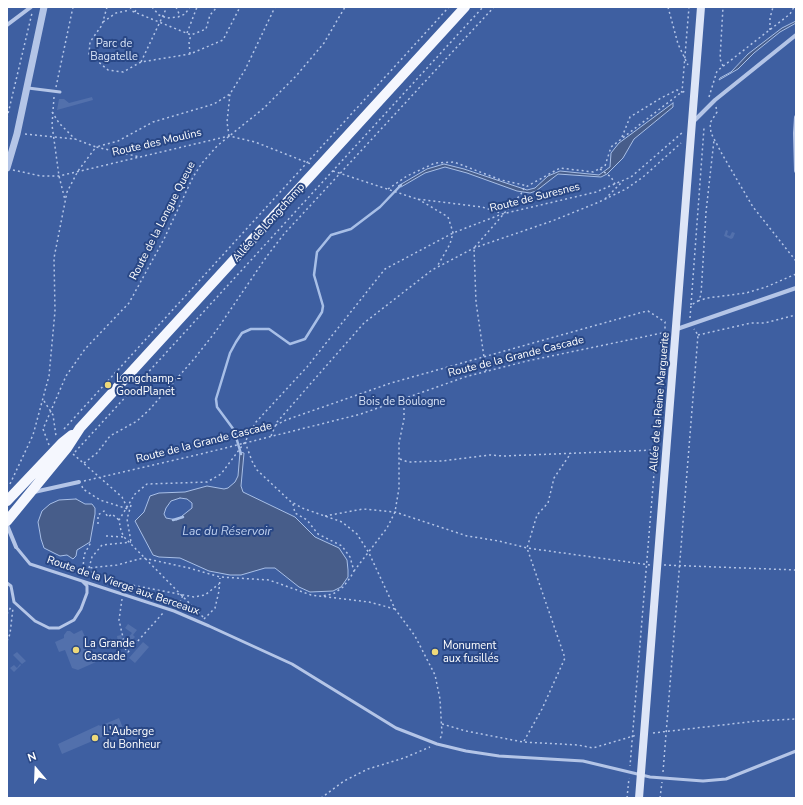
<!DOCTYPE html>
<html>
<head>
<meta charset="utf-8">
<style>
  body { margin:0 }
  #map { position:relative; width:803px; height:805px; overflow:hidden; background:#294785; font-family:"Nunito Sans",sans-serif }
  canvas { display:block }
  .frame { position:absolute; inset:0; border:8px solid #fff; pointer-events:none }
  .north { position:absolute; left:16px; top:749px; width:40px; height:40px; -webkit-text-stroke:3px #294785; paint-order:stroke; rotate:341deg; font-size:11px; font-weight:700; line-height:16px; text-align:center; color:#fff }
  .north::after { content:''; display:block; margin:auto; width:14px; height:18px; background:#fff; clip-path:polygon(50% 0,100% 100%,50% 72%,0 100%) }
</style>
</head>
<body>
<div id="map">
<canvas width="803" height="805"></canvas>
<div class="frame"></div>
<div class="north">N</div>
</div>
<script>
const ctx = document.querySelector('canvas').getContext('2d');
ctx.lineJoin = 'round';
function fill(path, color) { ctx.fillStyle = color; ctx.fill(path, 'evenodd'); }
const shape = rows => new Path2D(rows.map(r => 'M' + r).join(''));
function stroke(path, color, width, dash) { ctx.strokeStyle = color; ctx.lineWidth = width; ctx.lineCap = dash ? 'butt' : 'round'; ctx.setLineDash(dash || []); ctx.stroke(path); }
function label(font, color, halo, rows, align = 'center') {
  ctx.font = font + ' "Nunito Sans",sans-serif'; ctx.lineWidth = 4; ctx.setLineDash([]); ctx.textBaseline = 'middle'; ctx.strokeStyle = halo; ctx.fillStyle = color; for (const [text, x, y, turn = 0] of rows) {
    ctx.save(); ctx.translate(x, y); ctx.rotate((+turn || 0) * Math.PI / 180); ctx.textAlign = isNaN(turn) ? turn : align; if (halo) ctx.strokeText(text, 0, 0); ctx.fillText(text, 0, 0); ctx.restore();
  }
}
fill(shape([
  [7,7,796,7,796,798,7,798]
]), '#3e5fa1');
const water = shape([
  [796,21,796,23,780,32,754,53,738,69,719,80,720,78,731,72,748,54,782,28,796,21],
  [673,103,673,107,634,139,623,158,607,174,601,177,558,174,536,191,530,193,517,191,467,173,445,167,425,173,401,187,398,186,427,169,444,164,464,169,527,190,535,188,548,176,560,171,599,175,610,167,611,153,619,143,673,103],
  [240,452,244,453,241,486,243,492,295,517,315,537,339,548,347,560,348,570,348,577,341,587,333,591,310,592,299,587,275,568,265,568,241,575,230,575,209,571,180,558,159,557,153,555,135,521,144,512,150,496,159,493,185,492,207,486,224,489,228,488,235,482,238,476,240,452],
  [180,498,187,499,192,503,192,508,177,520,166,518,164,514,166,508,171,501,180,498],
  [76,499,85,504,92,504,95,508,95,514,90,542,77,550,76,556,73,559,67,555,60,556,44,548,41,539,38,522,42,511,50,504,59,500,76,499]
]);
fill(water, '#475d8a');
stroke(water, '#a8bfe7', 1);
stroke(shape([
  [241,454,234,430,217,407,216,399,230,353,236,342,242,333,251,329,269,329,290,344,305,339,322,312,323,306,314,275,317,252,331,235,351,229,380,207,401,185],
  [173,520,183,517]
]), '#a8bfe7', 2.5);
fill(shape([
  [92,97,93,100,57,110,59,99,64,99,69,103],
  [726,230,728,231,727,235,730,236,732,232,735,233,733,238,731,239,724,236],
  [128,624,137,630,133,635,135,637,131,641,129,639,128,642,126,640,132,633,125,628],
  [82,630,96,662,78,670,72,668,65,650,59,652,55,642,64,638,64,635,67,631,70,631,74,634],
  [121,635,123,642,118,643,117,636],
  [143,642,149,647,135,663,129,658],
  [17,652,26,661,22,664,13,655],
  [20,664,21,665,14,672,10,668,14,665,17,668],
  [119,718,123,728,62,754,58,744,99,725,100,726]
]), '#5270ac');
stroke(shape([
  [107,7,102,25,90,42,89,54,108,70,123,72,141,62,190,54,223,40,240,7],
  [130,7,132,11,191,35,206,29,210,15,217,7],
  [152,7,159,15,167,18,178,17,185,14,190,7],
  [176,7,180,16],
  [201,7,205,7],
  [668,7,678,44,688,65],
  [135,12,137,7],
  [103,22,116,13,130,10],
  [770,30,770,18,773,7],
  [187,33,197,7],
  [190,54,189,42,191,35],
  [141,62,167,7],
  [723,66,720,59,723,7],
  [56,87,73,7],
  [54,97,52,125,59,176,65,200],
  [709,97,717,71,790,14,794,7],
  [716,107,717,112,710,123,711,133,722,154,753,207,796,261],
  [52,112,59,123,75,139],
  [7,118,32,13],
  [25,134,75,139,96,147,118,141,153,122,214,104,230,94,245,70,275,7],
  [229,136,227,122,230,94],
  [622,137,630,117,661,98,677,90,682,92,689,7],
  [600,169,611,177,615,184],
  [13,170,41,176,59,176,229,136,255,142,311,164],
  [333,171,417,199,482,207,501,213],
  [388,189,407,176,435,163,454,162,501,180,528,186],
  [418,199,448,217,451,226,453,233,450,244,438,265],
  [605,199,622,182],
  [698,301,707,298,746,293,766,287,796,274],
  [691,305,704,128],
  [690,318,691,305,698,301,701,295,706,212,714,140],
  [698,335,751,323,765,323,796,315],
  [486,371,476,302,474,248,521,194,524,188,560,168,593,172,605,166,611,147,679,94,687,90],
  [44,401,53,415,56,436],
  [64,429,449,7],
  [251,431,276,425,286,420,391,383,643,312,648,311,665,322,665,340,630,766],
  [271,436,277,422,364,323,432,270,474,248,552,221,599,202,626,189,643,177,681,143],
  [245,442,252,461,257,470,290,501,302,508,342,522,357,534,369,553,395,609,415,636,435,675,440,699,442,734,440,739],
  [49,445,43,429,66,376,85,349,129,303,164,239,193,177,202,163,217,146,264,108,296,76,324,43,345,7],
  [75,452,483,7],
  [73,454,122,497,128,509],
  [400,459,408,462,442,461,490,455,503,456,655,450],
  [84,463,97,453,110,436,137,421,149,410,194,359,216,331,267,256,284,234,494,7],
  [84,481,205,453,361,414,465,377,527,361,667,332],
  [10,484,33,435,49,376,55,311,54,258,67,192,78,171,96,147,140,157],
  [82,486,83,489,100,500,128,509],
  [293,504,295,513,307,520,318,534,342,546,350,557,354,571,350,578,343,587,333,594,322,596],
  [131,505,127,519,131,542],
  [325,516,363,509,395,512,467,536,499,541,527,548,650,565],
  [98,524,98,515,104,511,108,517,112,514,119,520],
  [106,536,124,537],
  [664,565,796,570],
  [89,568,92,557,102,545,131,542],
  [83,569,84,555,91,542],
  [87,571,89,568,117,565,143,558,189,568,220,577,269,580,311,595,369,602,395,609],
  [354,571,387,528,395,512,399,488,399,443,404,419,404,398],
  [82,576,83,569,116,582,194,597,205,595,219,584],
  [122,599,119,620,126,651,128,652,163,613],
  [178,607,183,595],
  [7,614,11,607],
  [203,617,124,537,121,531,119,520,135,494,147,484,207,482,221,474,245,442,256,422,307,367,385,269,453,233,502,214,596,192,631,177,683,132],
  [204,619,215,608,219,591,220,578],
  [7,641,10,634,13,608],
  [442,724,466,731,523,742,578,745,593,748,637,735],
  [653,733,757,721,796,719],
  [524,741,542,709,565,658,527,548,537,515,548,503,554,478,571,453],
  [663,772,698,335,694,329],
  [7,797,8,798],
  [321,798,344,781,368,769,404,758,430,747],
  [627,798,629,778],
  [660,798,662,782]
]), '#b4c5e7', 1.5, [2, 3]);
stroke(shape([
  [28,88,60,92],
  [16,547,30,564,174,611,209,626,292,664,396,728,437,744,466,751,499,756,583,761,650,777,703,781,726,779,796,751],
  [7,583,11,586,14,602,35,621,49,628,59,628,74,620,81,609,87,593,87,586,82,581]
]), '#b4c5e7', 3);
stroke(shape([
  [7,25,31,7],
  [796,117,795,133,796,171],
  [693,122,715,100,796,35],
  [677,329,796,288],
  [34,492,79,482],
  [7,525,16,547]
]), '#b4c5e7', 4);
stroke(shape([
  [7,168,17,134,44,7]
]), '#b4c5e7', 7);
stroke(shape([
  [639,798,701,7]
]), '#dde5f7', 8);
stroke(shape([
  [7,501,62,443,72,435],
  [7,521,67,448,80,428,465,7]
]), '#f5f7fe', 10);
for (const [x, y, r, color] of [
  [108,385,4,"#eed97a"],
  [76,650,4,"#eed97a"],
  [435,652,4,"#eed97a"],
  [95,738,4,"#eed97a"]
]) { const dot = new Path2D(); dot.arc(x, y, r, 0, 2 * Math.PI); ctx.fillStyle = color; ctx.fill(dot); stroke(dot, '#294785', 1.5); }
label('11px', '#d7e2f6', '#294785', [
  ["Parc de",114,44],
  ["Bagatelle",114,57],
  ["Bois de Boulogne",402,402]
]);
label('11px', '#fff', '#294785', [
  ["Route des Moulins",157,143,-13],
  ["Route de Suresnes",535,198,-14],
  ["Route de la Longue Queue",163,221,-63],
  ["Allée de Longchamp",269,223,-48],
  ["Route de la Grande Cascade",516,357,-14],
  ["Allée de la Reine Marguerite",660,402,-85],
  ["Route de la Grande Cascade",204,443,-14],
  ["Route de la Vierge aux Berceaux",123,586,19]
]);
label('11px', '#fff', '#294785', [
  ["Longchamp -",116,379],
  ["GoodPlanet",116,392],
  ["La Grande",84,644],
  ["Cascade",84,657],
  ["Monument",443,646],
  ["aux fusillés",443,659],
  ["L'Auberge",103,732],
  ["du Bonheur",103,745]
], 'left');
label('italic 12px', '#bfd0ef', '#294785', [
  ["Lac du Réservoir",227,532]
]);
</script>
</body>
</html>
